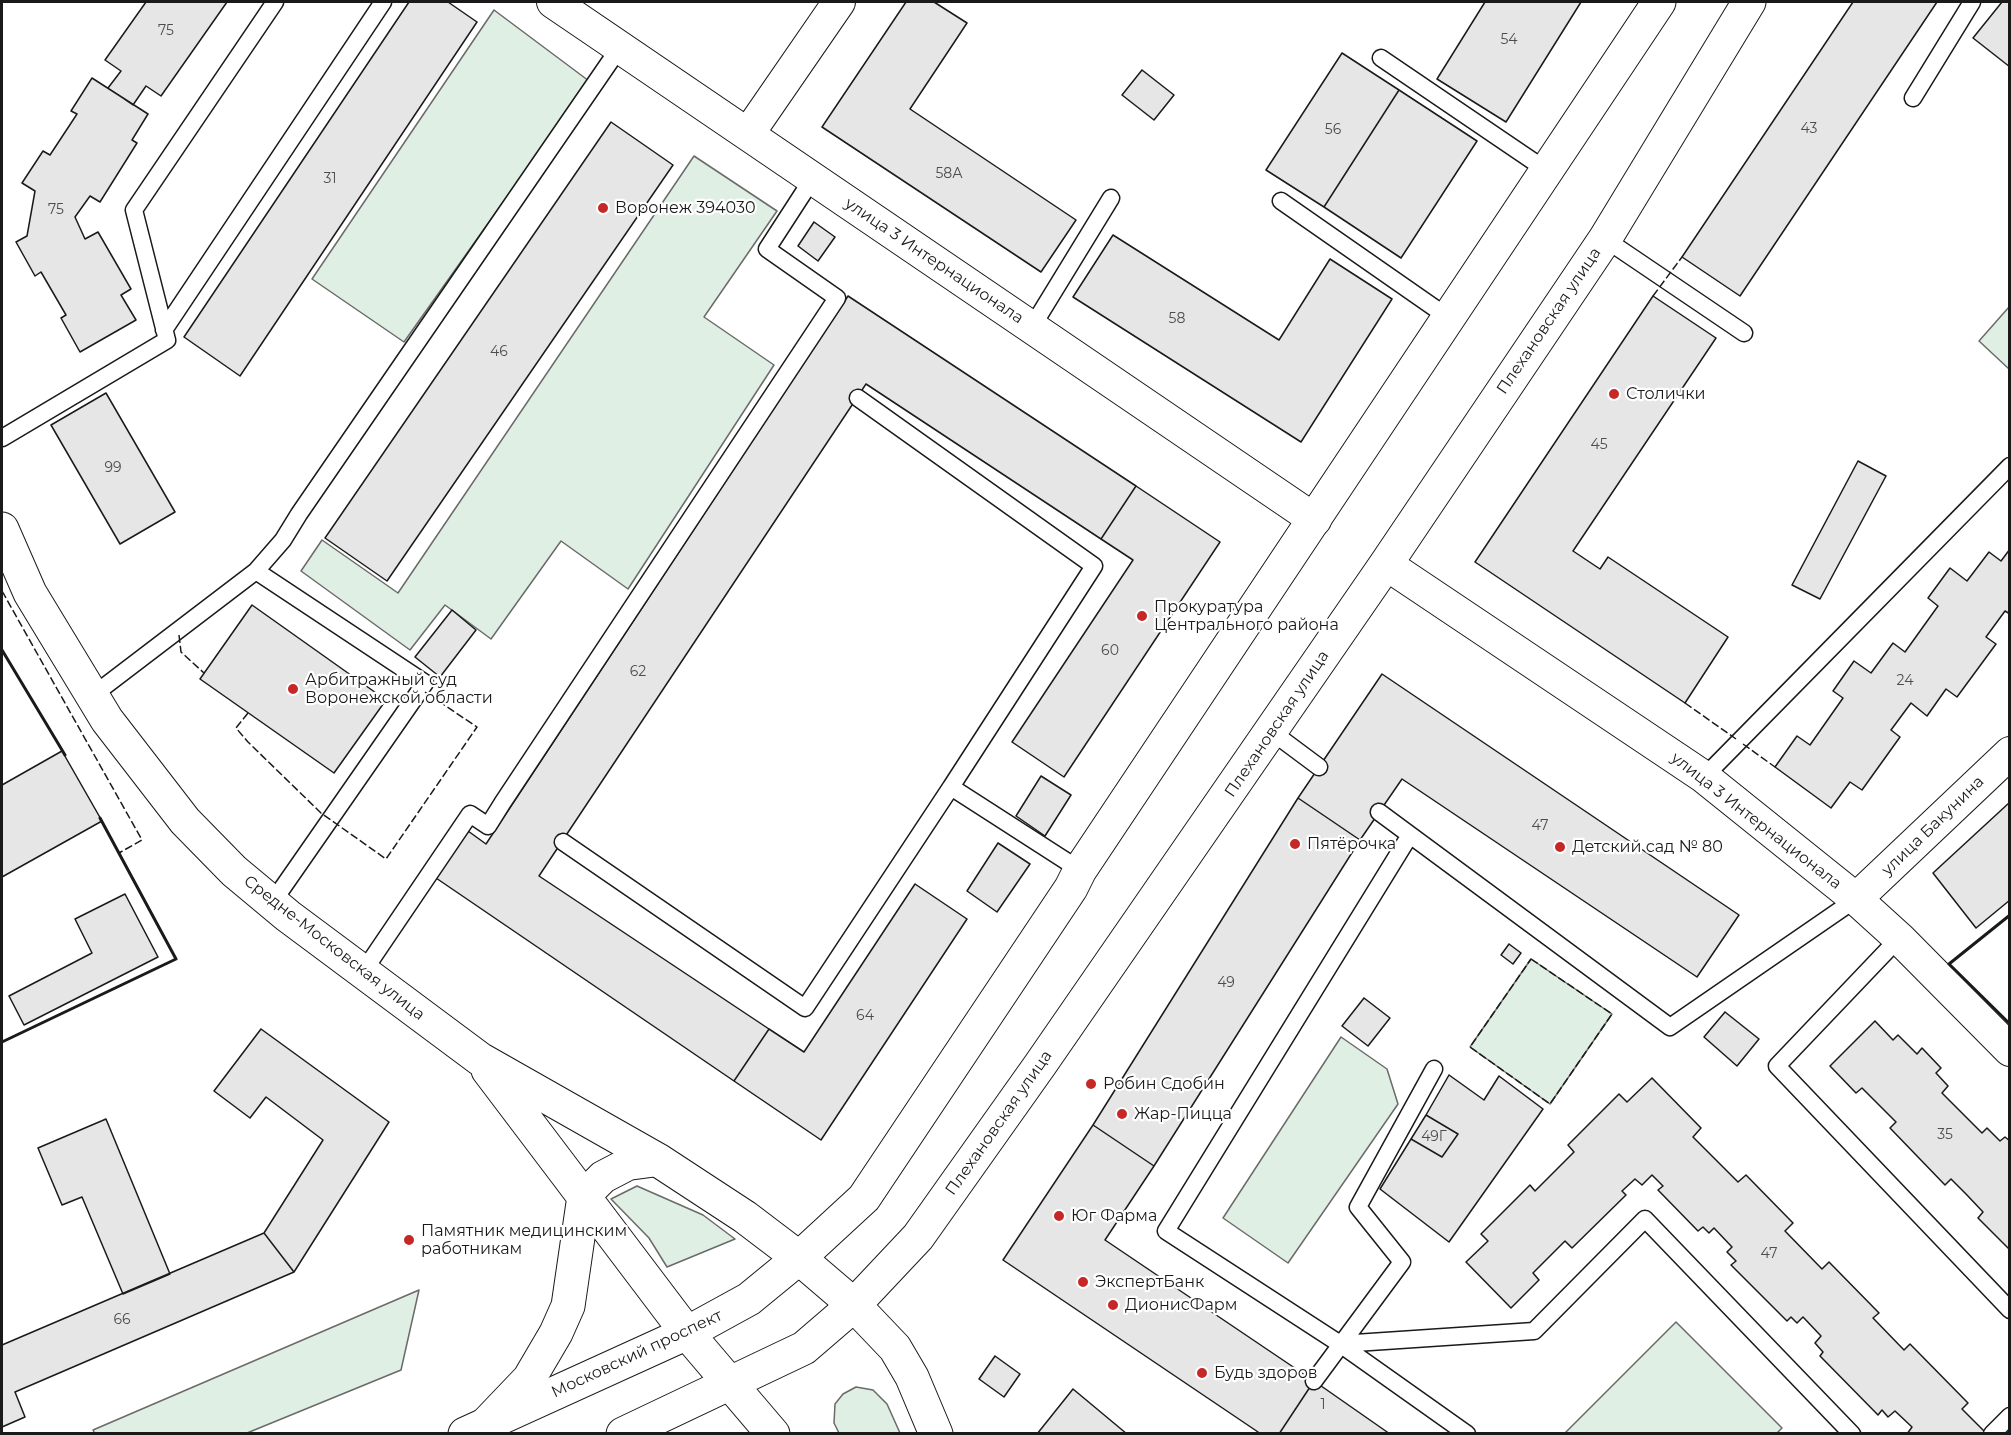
<!DOCTYPE html>
<html>
<head>
<meta charset="utf-8">
<style>
  body { margin:0 }
  #map { position:relative; width:2011px; height:1435px; overflow:hidden; background:#fff; font-family:Montserrat,sans-serif }
  canvas { display:block }
  .frame { position:absolute; inset:0; border:3px solid #1a1a1a; pointer-events:none }
</style>
</head>
<body>
<div id="map">
<canvas width="2011" height="1435"></canvas>
<div class="frame"></div>
</div>
<script>
const ctx = document.querySelector('canvas').getContext('2d');
ctx.lineJoin = 'round';
function fill(path, color) { ctx.fillStyle = color; ctx.fill(path, 'evenodd'); }
const shape = rows => new Path2D(rows.map(r => 'M' + r).join(''));
function stroke(path, color, width, dash) { ctx.strokeStyle = color; ctx.lineWidth = width; ctx.lineCap = dash ? 'butt' : 'round'; ctx.setLineDash(dash || []); ctx.stroke(path); }
function label(font, color, halo, rows, align = 'center') {
  ctx.font = font + ' Montserrat,sans-serif'; ctx.lineWidth = 4.5; ctx.setLineDash([]); ctx.textBaseline = 'middle'; ctx.strokeStyle = halo; ctx.fillStyle = color; for (const [text, x, y, turn = 0] of rows) {
    ctx.save(); ctx.translate(x, y); ctx.rotate((+turn || 0) * Math.PI / 180); ctx.textAlign = isNaN(turn) ? turn : align; if (halo) ctx.strokeText(text, 0, 0); ctx.fillText(text, 0, 0); ctx.restore();
  }
}
const green = shape([
  [494,10,589,81,404,342,312,279,494,10],
  [694,156,777,211,704,317,774,365,628,589,561,541,491,639,445,605,410,650,301,571,322,540,398,593,694,156],
  [2009,307,2009,369,1979,341,2009,307],
  [1531,959,1612,1014,1550,1104,1470,1047,1531,959],
  [1341,1037,1387,1069,1398,1104,1288,1263,1223,1218,1341,1037],
  [637,1186,703,1215,735,1239,667,1267,649,1238,611,1199,637,1186],
  [419,1290,401,1370,247,1433,95,1434,93,1430,419,1290],
  [1676,1322,1782,1428,1777,1433,1565,1433,1676,1322],
  [856,1387,873,1390,887,1404,900,1433,839,1433,834,1423,835,1404,843,1394,856,1387]
]);
fill(green, '#e0efe3');
stroke(green, '#6a6a6a', 1.5);
const building = shape([
  [146,2,227,2,161,96,146,86,133,105,108,88,121,71,105,60,146,2],
  [409,2,448,2,477,22,240,376,184,337,409,2],
  [906,2,934,2,967,23,910,109,1076,220,1041,272,822,127,906,2],
  [1485,2,1581,2,1506,122,1437,79,1485,2],
  [1853,2,1937,2,1740,296,1682,257,1853,2],
  [2002,2,2010,2,2010,67,1973,38,2002,2],
  [1342,53,1399,90,1324,207,1266,170,1342,53],
  [1142,70,1174,95,1154,120,1122,95,1142,70],
  [92,78,148,114,132,140,137,143,100,202,90,196,75,217,85,239,98,232,131,289,121,295,136,320,80,352,61,318,66,315,41,272,35,276,16,242,27,236,35,191,22,183,43,151,50,155,77,114,71,111,92,78],
  [1399,90,1477,141,1401,258,1324,207,1399,90],
  [611,122,673,165,387,581,325,538,611,122],
  [814,222,835,237,818,261,798,246,814,222],
  [1113,235,1279,340,1330,259,1392,299,1301,442,1073,297,1113,235],
  [848,296,1136,486,1101,539,866,384,539,876,769,1029,734,1081,436,878,468,831,486,844,848,296],
  [1653,296,1716,338,1573,551,1600,569,1608,557,1728,637,1685,703,1475,562,1653,296],
  [106,393,175,512,120,544,51,425,106,393],
  [1858,461,1886,476,1820,599,1792,585,1858,461],
  [1136,486,1220,542,1064,777,1012,742,1133,560,1101,539,1136,486],
  [2010,549,2010,614,2005,611,1986,637,1996,644,1957,697,1946,689,1927,716,1911,703,1891,730,1900,737,1862,790,1850,782,1831,808,1775,767,1797,736,1810,745,1843,698,1833,691,1854,661,1871,673,1893,643,1905,652,1938,606,1928,598,1950,568,1967,581,1989,552,2001,561,2010,549],
  [252,605,386,700,334,773,200,679,252,605],
  [452,610,476,630,440,677,415,657,452,610],
  [1382,674,1739,915,1697,977,1402,779,1360,840,1298,798,1382,674],
  [62,751,102,821,2,877,2,785,62,751],
  [1041,776,1071,795,1045,836,1016,816,1041,776],
  [1298,798,1360,840,1154,1166,1093,1125,1298,798],
  [2010,802,2010,900,1976,928,1933,873,2010,802],
  [998,843,1030,864,997,912,967,891,998,843],
  [915,884,967,919,821,1140,734,1081,769,1029,804,1052,915,884],
  [125,894,158,957,24,1025,9,996,92,953,75,919,125,894],
  [1509,944,1521,953,1513,964,1501,955,1509,944],
  [1364,998,1390,1018,1368,1046,1342,1026,1364,998],
  [1725,1012,1759,1039,1737,1066,1704,1037,1725,1012],
  [1875,1021,1893,1040,1898,1035,1917,1054,1922,1048,1941,1068,1936,1073,1948,1086,1942,1093,1982,1133,1987,1128,2000,1141,2005,1137,2010,1141,2010,1250,1978,1218,1983,1212,1966,1194,1951,1179,1945,1185,1890,1128,1896,1122,1862,1088,1856,1093,1830,1066,1875,1021],
  [261,1029,389,1122,294,1272,264,1233,323,1140,266,1097,250,1118,214,1091,261,1029],
  [1449,1075,1484,1100,1499,1076,1543,1109,1449,1242,1380,1189,1411,1139,1442,1157,1458,1134,1426,1115,1449,1075],
  [1652,1078,1701,1128,1693,1137,1738,1182,1746,1175,1793,1223,1785,1231,1822,1269,1829,1262,1879,1313,1873,1318,1904,1350,1910,1344,1968,1403,1962,1409,1987,1434,1907,1434,1912,1427,1895,1411,1888,1417,1882,1410,1878,1415,1820,1356,1823,1352,1815,1343,1821,1336,1803,1317,1797,1323,1791,1317,1787,1321,1731,1265,1736,1261,1727,1252,1732,1247,1714,1228,1709,1233,1703,1227,1698,1231,1658,1190,1663,1186,1652,1175,1642,1185,1635,1179,1622,1191,1626,1195,1572,1248,1565,1241,1533,1273,1539,1280,1511,1308,1466,1262,1488,1241,1481,1234,1530,1185,1535,1191,1574,1152,1568,1145,1619,1094,1627,1102,1652,1078],
  [1426,1115,1458,1134,1442,1157,1411,1139,1426,1115],
  [106,1119,170,1274,123,1294,82,1197,62,1205,38,1148,106,1119],
  [1093,1125,1154,1166,1105,1240,1314,1381,1279,1434,1261,1434,1003,1260,1093,1125],
  [264,1233,294,1272,15,1392,25,1417,2,1427,2,1345,264,1233],
  [995,1356,1020,1374,1004,1397,979,1379,995,1356],
  [1314,1381,1390,1434,1279,1434,1314,1381],
  [1073,1389,1127,1434,1037,1434,1073,1389]
]);
fill(building, '#e6e6e6');
stroke(building, '#1a1a1a', 1.5);
const service = shape([
  [1381,58,1546,170],
  [1913,98,1972,2],
  [1281,201,1449,318],
  [1605,239,1744,333],
  [1032,327,1111,198],
  [164,330,383,2],
  [858,398,1094,566,951,787,1080,870],
  [2,438,167,340,134,210,275,2],
  [256,571,425,683,272,903],
  [92,696,256,571,283,540,299,514,620,47],
  [1272,732,1319,767],
  [1704,777,2010,466],
  [1379,812,1670,1027,1856,899],
  [1410,835,1166,1231,1340,1344,1467,1434],
  [563,842,805,1008,951,787],
  [1899,938,1777,1066,2010,1310],
  [363,972,470,814,488,826,503,802,837,298,767,249,813,178],
  [1340,1344,1534,1331,1645,1219,1852,1434],
  [1314,1381,1402,1262,1358,1207,1434,1069],
  [1992,1434,2010,1416]
]);
const minor = shape([
  [553,2,1315,520],
  [748,134,839,2],
  [1386,564,1704,777,1856,899,1899,938,2010,1050],
  [1856,899,2010,753],
  [584,1196,603,1177,628,1164,658,1160]
]);
const tertiary = shape([
  [2,529,30,593,107,720,185,821,234,871,288,916,480,1059,658,1160,745,1217,799,1258,854,1305,895,1348,912,1377,936,1434],
  [488,1070,687,1333,773,1434],
  [486,1424,529,1379,556,1333,568,1306,584,1196]
]);
const primary = shape([
  [465,1434,687,1333,749,1299,799,1258,864,1198,1071,888,1080,870,1659,2],
  [623,1434,804,1348,854,1305,918,1237,1040,1065,1386,564,1605,239,1749,2]
]);
stroke(service, '#1a1a1a', 19);
stroke(minor, '#1a1a1a', 34);
stroke(tertiary, '#1a1a1a', 35);
stroke(primary, '#1a1a1a', 35);
stroke(service, '#fff', 16);
stroke(minor, '#fff', 32);
stroke(tertiary, '#fff', 33);
stroke(primary, '#fff', 33);
stroke(shape([
  [1653,296,1682,257],
  [2,591,142,840,119,853],
  [179,635,181,652,204,673],
  [1685,703,1736,739],
  [248,713,236,728,248,742,321,813,386,859,477,727,425,692],
  [1743,744,1775,767],
  [1531,959,1612,1014,1550,1104,1470,1047,1531,959]
]), '#1a1a1a', 1.5, [8, 3]);
stroke(shape([
  [2,650,65,755],
  [2010,915,1949,964,2010,1024],
  [2,1042,176,959,100,818]
]), '#1a1a1a', 3);
for (const [x, y, r, color] of [
  [603,208,6,"#c62828"],
  [1614,394,6,"#c62828"],
  [1142,616,6,"#c62828"],
  [293,689,6,"#c62828"],
  [1295,844,6,"#c62828"],
  [1560,847,6,"#c62828"],
  [1091,1084,6,"#c62828"],
  [1122,1114,6,"#c62828"],
  [1059,1216,6,"#c62828"],
  [409,1240,6,"#c62828"],
  [1083,1282,6,"#c62828"],
  [1113,1305,6,"#c62828"],
  [1202,1373,6,"#c62828"]
]) { const dot = new Path2D(); dot.arc(x, y, r, 0, 2 * Math.PI); ctx.fillStyle = color; ctx.fill(dot); stroke(dot, '#fff', 2); }
label('14px', '#4d4d4d', null, [
  ["75",166,31],
  ["54",1509,40],
  ["43",1809,129],
  ["56",1333,130],
  ["58А",949,174],
  ["31",330,179],
  ["75",56,210],
  ["58",1177,319],
  ["46",499,352],
  ["45",1599,445],
  ["99",113,468],
  ["60",1110,651],
  ["62",638,672],
  ["24",1905,681],
  ["47",1540,826],
  ["49",1226,983],
  ["64",865,1016],
  ["35",1945,1135],
  ["49Г",1434,1137],
  ["47",1769,1254],
  ["66",122,1320],
  ["1",1323,1405]
]);
label('16px', '#1a1a1a', '#fff', [
  ["Воронеж 394030",615,208],
  ["Столички",1626,394],
  ["Прокуратура",1154,607],
  ["Центрального района",1154,625],
  ["Арбитражный суд",305,680],
  ["Воронежской области",305,698],
  ["Пятёрочка",1307,844],
  ["Детский сад № 80",1572,847],
  ["Робин Сдобин",1103,1084],
  ["Жар-Пицца",1134,1114],
  ["Юг Фарма",1071,1216],
  ["Памятник медицинским",421,1231],
  ["работникам",421,1249],
  ["ЭкспертБанк",1095,1282],
  ["ДионисФарм",1125,1305],
  ["Будь здоров",1214,1373]
], 'left');
label('16px', '#1a1a1a', '#fff', [
  ["улица 3 Интернационала",934,261,34],
  ["Плехановская улица",1549,321,-56],
  ["Плехановская улица",1277,724,-56],
  ["улица 3 Интернационала",1756,821,38],
  ["улица Бакунина",1933,826,-44],
  ["Средне-Московская улица",334,948,38],
  ["Плехановская улица",999,1123,-55],
  ["Московский проспект",637,1354,-25]
]);
</script>
</body>
</html>
